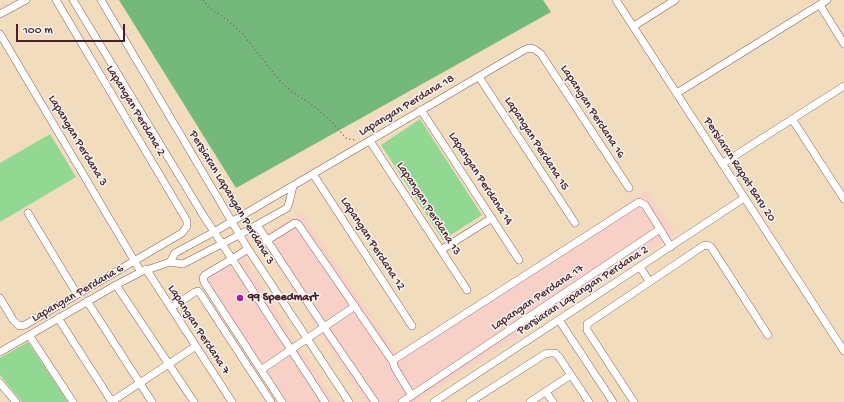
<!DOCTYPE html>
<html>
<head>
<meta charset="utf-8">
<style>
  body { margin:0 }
  #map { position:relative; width:844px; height:402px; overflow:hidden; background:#f1dcbd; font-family:"Gochi Hand",sans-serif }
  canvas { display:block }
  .scale { position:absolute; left:16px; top:24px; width:109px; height:18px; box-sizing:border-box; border:2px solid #4a1f2b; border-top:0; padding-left:5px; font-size:12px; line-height:14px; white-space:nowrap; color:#4a1f2b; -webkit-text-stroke:3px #f6f6f2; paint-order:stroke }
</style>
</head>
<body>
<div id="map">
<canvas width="844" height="402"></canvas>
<div class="scale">100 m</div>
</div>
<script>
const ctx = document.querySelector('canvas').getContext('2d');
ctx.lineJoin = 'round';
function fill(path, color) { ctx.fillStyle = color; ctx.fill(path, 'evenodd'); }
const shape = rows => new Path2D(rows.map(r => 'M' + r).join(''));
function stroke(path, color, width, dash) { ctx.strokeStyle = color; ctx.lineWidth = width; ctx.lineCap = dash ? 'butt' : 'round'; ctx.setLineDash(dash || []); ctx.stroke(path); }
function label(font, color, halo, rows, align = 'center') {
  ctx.font = font + ' "Gochi Hand",sans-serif'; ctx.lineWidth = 3; ctx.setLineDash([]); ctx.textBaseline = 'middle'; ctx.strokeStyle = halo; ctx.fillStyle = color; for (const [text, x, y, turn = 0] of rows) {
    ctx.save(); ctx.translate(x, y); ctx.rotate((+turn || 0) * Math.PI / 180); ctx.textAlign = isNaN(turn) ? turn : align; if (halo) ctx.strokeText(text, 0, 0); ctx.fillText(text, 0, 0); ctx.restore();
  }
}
fill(shape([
  [646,191,676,234,416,402,365,402,258,238,301,213,399,357],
  [240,252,335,402,279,402,197,276]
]), '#f7d1c8');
fill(shape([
  [420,119,482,215,443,240,381,145],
  [50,134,76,177,0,222,0,163],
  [28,342,68,402,22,402,0,375,0,358]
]), '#92d892');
fill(shape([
  [119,0,543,0,551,12,236,188]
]), '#75b87c');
const minor = shape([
  [73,0,203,215,232,259,205,275,203,278,204,282,282,402],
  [101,0,248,249,349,402],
  [616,0,844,351],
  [820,5,844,44],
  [0,14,26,0],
  [634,26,675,0],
  [0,34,141,272],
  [479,77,575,223],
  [677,93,827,0],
  [421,110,519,260],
  [792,119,844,199],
  [370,141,467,290],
  [722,164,844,86],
  [313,174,412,326],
  [28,213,77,294],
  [257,225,324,327,375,402],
  [266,241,295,223,298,224,393,362],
  [248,249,232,259,325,402],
  [441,250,492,218],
  [170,262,175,253,214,232,524,50,529,48,534,49,541,54,629,188],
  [640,267,649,281],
  [146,269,232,402],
  [116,285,194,402],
  [0,298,13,320,19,326,25,325,182,233,187,226,187,221,56,0],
  [87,301,152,402],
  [171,308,195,292,198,291,200,293,271,402],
  [58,318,112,402],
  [559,320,613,402],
  [29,335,73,402],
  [0,352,116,285,141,272,170,262,183,264,239,235,287,208,289,203,293,186],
  [261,370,355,306],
  [0,383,16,402],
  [546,392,553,402],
  [412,396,395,368,393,362,395,359,639,202,645,205,660,229],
  [111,402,196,346],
  [402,402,660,229,671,247],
  [434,402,744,198],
  [470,402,545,354,550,353,555,353,559,357,589,402],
  [530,402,571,375],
  [634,402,587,330,587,324,703,246,707,245,711,247,768,335]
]);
stroke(minor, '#84615e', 8);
stroke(shape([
  [203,0,209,8,226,19,242,33,278,79,291,91,314,106,330,120,347,139,356,140]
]), '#84615e', 1.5, [1, 3]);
stroke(minor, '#fff', 7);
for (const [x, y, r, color] of [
  [240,298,4,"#b5179e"]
]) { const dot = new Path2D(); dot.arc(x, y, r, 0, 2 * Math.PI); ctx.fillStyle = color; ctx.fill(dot); stroke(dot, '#f6f6f2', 1.5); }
label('12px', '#4a1f2b', '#f6f6f2', [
  ["Lapangan Perdana 18",407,106,-31],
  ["Lapangan Perdana 2",135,111,59],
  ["Lapangan Perdana 16",592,112,57],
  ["Lapangan Perdana 3",77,141,59],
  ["Lapangan Perdana 15",536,144,57],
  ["Persiaran Rapat Baru 20",739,170,57],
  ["Lapangan Perdana 14",480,179,57],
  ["Persiaran Lapangan Perdana 3",231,198,59],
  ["Lapangan Perdana 13",428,209,57],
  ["Lapangan Perdana 12",372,244,57],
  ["Persiaran Lapangan Perdana 2",583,291,-33],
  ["Lapangan Perdana 6",78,294,-30],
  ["Lapangan Perdana 17",538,298,-34],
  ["Lapangan Perdana 7",198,330,57]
]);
label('bold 12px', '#4a1f2b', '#f6f6f2', [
  ["99 Speedmart",248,298]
], 'left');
</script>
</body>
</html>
